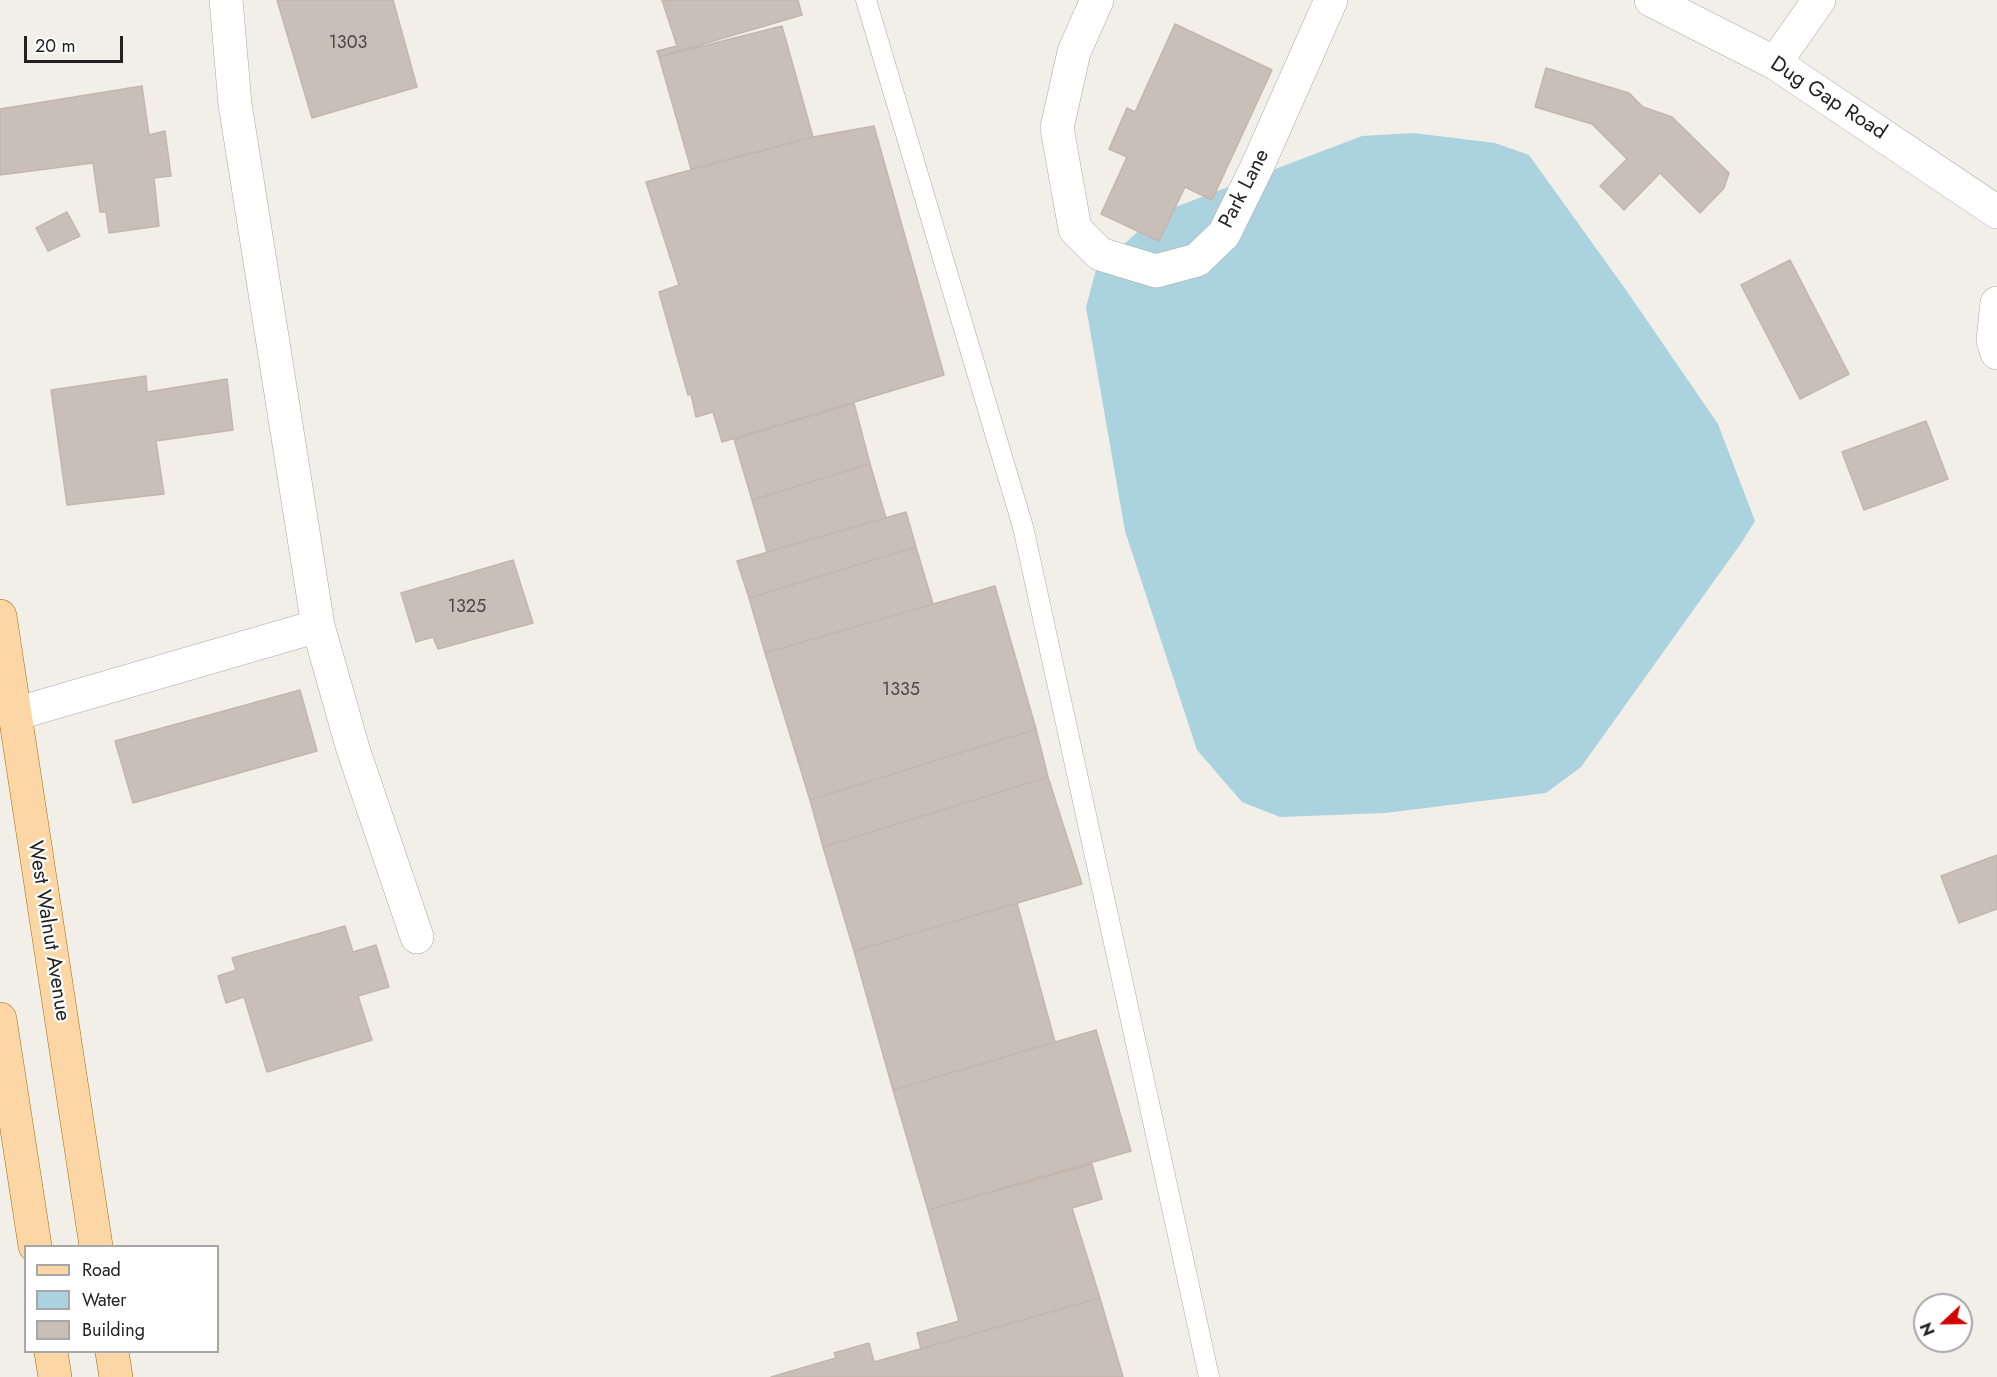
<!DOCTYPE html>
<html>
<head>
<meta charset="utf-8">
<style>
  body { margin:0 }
  #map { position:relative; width:1997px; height:1377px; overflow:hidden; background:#f2efe9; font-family:Jost,sans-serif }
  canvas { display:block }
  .legend { position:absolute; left:24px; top:1245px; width:195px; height:108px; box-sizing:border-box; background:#fff; border:2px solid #a7a7a7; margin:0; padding:8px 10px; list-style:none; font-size:18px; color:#222 }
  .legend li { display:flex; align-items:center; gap:12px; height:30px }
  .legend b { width:30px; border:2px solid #a7a7a7 }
  .north { position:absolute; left:1913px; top:1293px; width:60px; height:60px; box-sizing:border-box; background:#fff; border:2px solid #a7a7a7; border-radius:50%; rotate:248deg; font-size:16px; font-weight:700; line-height:24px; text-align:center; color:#222 }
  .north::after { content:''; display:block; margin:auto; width:21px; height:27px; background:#d40000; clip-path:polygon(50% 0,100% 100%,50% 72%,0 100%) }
  .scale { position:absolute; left:24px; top:36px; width:99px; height:27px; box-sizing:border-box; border:3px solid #222; border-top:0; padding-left:8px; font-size:18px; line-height:21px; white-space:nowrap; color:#222; -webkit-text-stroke:4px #fff; paint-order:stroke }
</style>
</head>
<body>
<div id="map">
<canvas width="1997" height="1377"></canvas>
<ul class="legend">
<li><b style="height:8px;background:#fcd6a4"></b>Road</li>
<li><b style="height:16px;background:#aad3df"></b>Water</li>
<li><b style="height:16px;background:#c7bfb8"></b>Building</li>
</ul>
<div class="north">N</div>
<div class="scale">20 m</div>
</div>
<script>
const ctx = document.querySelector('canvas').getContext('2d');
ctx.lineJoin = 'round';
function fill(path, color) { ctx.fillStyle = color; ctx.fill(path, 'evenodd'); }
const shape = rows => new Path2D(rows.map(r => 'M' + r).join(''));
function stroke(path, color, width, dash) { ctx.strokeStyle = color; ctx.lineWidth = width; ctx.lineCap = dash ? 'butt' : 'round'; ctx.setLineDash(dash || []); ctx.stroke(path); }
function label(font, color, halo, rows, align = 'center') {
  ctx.font = font + ' Jost,sans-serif'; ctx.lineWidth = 4.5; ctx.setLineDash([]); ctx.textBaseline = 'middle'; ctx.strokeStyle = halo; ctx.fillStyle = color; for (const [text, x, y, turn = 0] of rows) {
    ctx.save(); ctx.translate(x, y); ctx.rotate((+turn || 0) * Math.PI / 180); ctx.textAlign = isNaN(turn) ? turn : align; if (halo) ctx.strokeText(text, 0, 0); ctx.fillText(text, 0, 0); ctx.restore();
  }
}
fill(shape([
  [1414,133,1495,143,1529,155,1626,290,1718,424,1755,521,1742,542,1581,767,1546,793,1385,813,1280,817,1242,802,1197,750,1125,531,1086,307,1096,270,1157,214,1362,136]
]), '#aad3df');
const building = shape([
  [277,0,393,0,417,87,312,118,277,0],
  [662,0,798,0,802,15,659,57,657,51,677,46,662,0],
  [1175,24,1272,70,1212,200,1185,187,1159,241,1101,214,1127,157,1109,149,1127,108,1135,112,1175,24],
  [782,26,813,137,691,169,659,57,782,26],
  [1546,68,1629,93,1643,107,1672,117,1729,173,1724,188,1700,213,1660,173,1624,210,1600,186,1627,159,1592,124,1535,107,1546,68],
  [142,86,149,135,165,131,171,176,154,178,159,226,109,233,106,212,100,212,93,163,0,175,0,109,142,86],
  [874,126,944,375,722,442,713,412,696,417,691,394,688,395,659,292,679,285,646,182,813,137,874,126],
  [67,212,80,236,48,251,36,228,67,212],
  [1790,260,1849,374,1800,399,1741,285,1790,260],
  [146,376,147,392,227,379,233,430,156,441,164,494,67,505,51,390,146,376],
  [854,403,870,464,752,500,734,439,854,403],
  [1926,421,1948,479,1864,510,1842,452,1926,421],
  [870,464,886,518,767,552,752,500,870,464],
  [906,512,916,547,749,598,737,561,906,512],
  [916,547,933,604,765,653,749,598,916,547],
  [513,560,533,623,438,649,433,637,416,642,401,593,513,560],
  [995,586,1036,729,810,800,765,653,995,586],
  [300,690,317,751,133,803,115,741,300,690],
  [1036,729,1048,777,823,847,810,800,1036,729],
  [1048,777,1082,884,854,951,823,847,1048,777],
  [1997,855,1997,909,1959,923,1941,876,1997,855],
  [1017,903,1055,1042,893,1090,854,951,1017,903],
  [345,926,353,952,376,945,389,987,358,996,372,1040,267,1072,244,997,226,1003,218,976,236,970,232,958,345,926],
  [1096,1030,1131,1151,928,1210,893,1090,1096,1030],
  [1092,1164,1102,1199,1072,1208,1100,1298,921,1349,917,1333,959,1321,928,1210,1092,1164],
  [1100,1298,1123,1377,771,1377,836,1358,834,1353,869,1343,874,1362,1100,1298]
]);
fill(building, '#c7bfb8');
stroke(building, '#c4b6ab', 1.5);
const service = shape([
  [866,0,1023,527,1209,1377]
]);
const minor = shape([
  [226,0,235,104,318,626],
  [1097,0,1074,52,1057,128,1075,229,1100,254,1156,271,1197,260,1224,234,1257,167,1331,0],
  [1775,63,1819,0],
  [1997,303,1993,340,1997,353],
  [15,714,318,626,353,749,417,937]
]);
const tertiary = shape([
  [1651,0,1775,63,1997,212]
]);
const primary = shape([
  [0,616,96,1246],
  [0,1019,35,1246],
  [51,1352,55,1377],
  [112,1352,116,1377]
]);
stroke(service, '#a9a9a9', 21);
stroke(minor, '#a9a9a9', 34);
stroke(tertiary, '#a9a9a9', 34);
stroke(primary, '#a06b00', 34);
stroke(service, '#fff', 20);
stroke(minor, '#fff', 33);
stroke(tertiary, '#fff', 33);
stroke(primary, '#fcd6a4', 33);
label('18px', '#4b4948', null, [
  ["1303",348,44],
  ["1325",467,608],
  ["1335",901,691]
]);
label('21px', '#222', '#fff', [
  ["Dug Gap Road",1828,99,33],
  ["Park Lane",1245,189,-63],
  ["West Walnut Avenue",48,931,81]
]);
</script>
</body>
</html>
